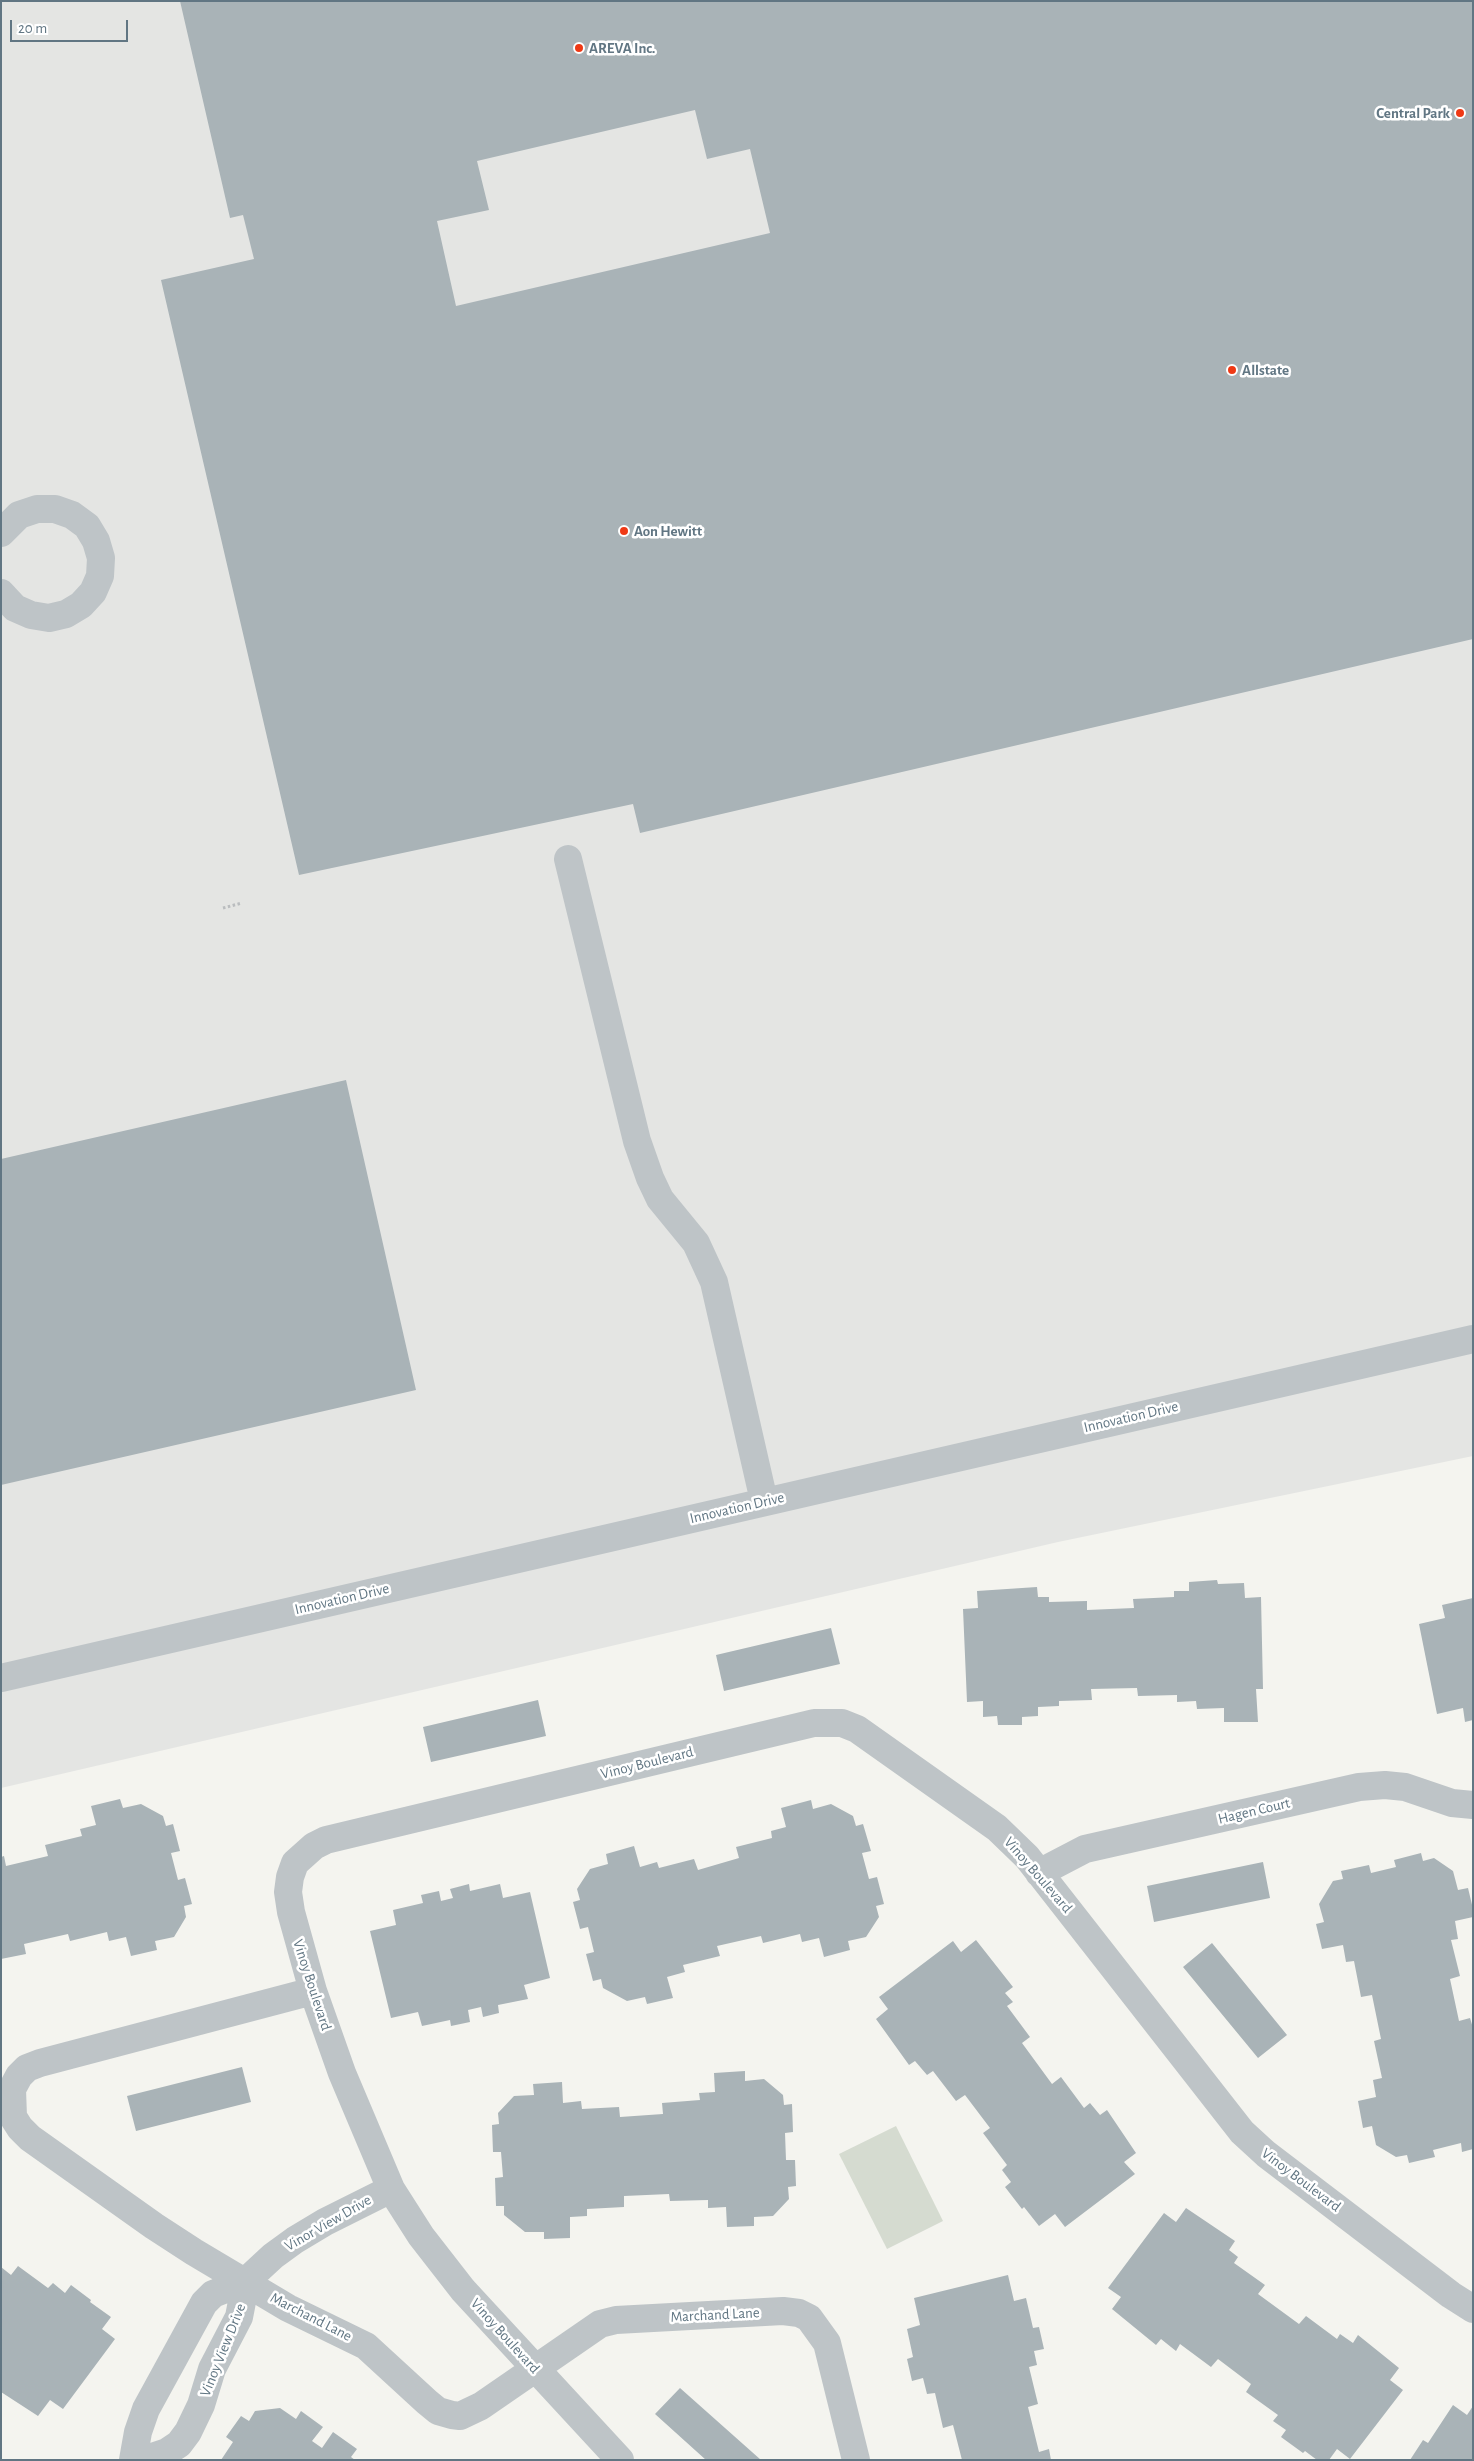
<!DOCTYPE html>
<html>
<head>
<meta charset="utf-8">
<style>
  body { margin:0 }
  #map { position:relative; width:1474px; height:2461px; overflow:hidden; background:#f4f4ef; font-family:"Alegreya Sans",sans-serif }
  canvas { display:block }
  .frame { position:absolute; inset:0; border:2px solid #617683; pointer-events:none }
  .scale { position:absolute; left:10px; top:20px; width:118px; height:22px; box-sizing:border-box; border:2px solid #617683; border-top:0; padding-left:6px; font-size:15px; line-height:18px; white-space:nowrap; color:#617683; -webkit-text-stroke:4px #fff; paint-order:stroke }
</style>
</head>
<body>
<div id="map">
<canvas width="1474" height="2461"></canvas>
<div class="frame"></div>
<div class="scale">20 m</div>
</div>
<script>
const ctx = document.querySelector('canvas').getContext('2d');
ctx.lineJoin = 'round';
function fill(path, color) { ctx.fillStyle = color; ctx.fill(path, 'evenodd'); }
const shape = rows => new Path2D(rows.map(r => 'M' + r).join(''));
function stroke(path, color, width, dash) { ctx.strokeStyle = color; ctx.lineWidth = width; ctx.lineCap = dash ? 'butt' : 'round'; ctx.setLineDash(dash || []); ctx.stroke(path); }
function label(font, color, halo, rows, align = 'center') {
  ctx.font = font + ' "Alegreya Sans",sans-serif'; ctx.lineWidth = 5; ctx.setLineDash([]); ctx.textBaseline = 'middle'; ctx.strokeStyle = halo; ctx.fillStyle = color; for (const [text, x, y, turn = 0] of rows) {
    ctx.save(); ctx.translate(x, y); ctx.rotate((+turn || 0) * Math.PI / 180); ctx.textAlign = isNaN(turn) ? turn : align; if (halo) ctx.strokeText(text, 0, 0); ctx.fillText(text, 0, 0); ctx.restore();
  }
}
fill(shape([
  [1,1,1473,1,1473,1456,1058,1542,1,1788]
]), '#e4e5e3');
fill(shape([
  [896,2126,943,2221,887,2249,839,2154]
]), '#d5dbd0');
fill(shape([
  [180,1,1473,1,1473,639,640,833,633,804,299,875,161,280,254,259,243,215,230,218],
  [695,110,707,159,750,149,770,233,456,306,437,221,489,210,477,161],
  [346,1080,416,1390,1,1485,1,1159],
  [1217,1580,1218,1584,1244,1583,1245,1598,1261,1597,1263,1689,1256,1689,1258,1722,1224,1722,1224,1708,1197,1709,1196,1701,1177,1702,1177,1695,1138,1696,1137,1688,1091,1689,1092,1700,1059,1701,1059,1706,1038,1707,1038,1716,1022,1717,1022,1725,998,1725,997,1716,983,1717,983,1701,967,1702,963,1609,978,1608,977,1591,1037,1587,1038,1597,1049,1597,1049,1602,1087,1601,1087,1610,1134,1608,1133,1599,1174,1597,1174,1591,1189,1591,1189,1582],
  [1473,1598,1473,1720,1465,1722,1463,1708,1437,1714,1419,1624,1445,1618,1442,1605],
  [831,1628,840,1664,724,1691,716,1655],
  [538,1700,546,1736,431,1762,423,1727],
  [120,1799,123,1808,141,1804,163,1816,166,1826,173,1824,180,1851,171,1853,178,1880,185,1878,192,1904,184,1906,186,1917,174,1937,155,1941,157,1950,131,1956,126,1937,109,1941,107,1932,70,1941,68,1934,24,1944,26,1954,1,1959,1,1857,4,1856,6,1866,48,1856,45,1845,82,1836,80,1829,96,1825,91,1806],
  [811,1800,813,1809,831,1804,853,1816,856,1826,863,1824,871,1851,862,1853,869,1879,877,1877,884,1904,876,1906,879,1917,866,1937,848,1941,850,1950,824,1957,819,1938,802,1942,800,1934,763,1943,761,1936,717,1946,720,1956,683,1965,685,1972,667,1977,673,1998,647,2004,645,1997,627,2001,603,1988,601,1979,593,1981,586,1954,594,1952,588,1927,580,1929,573,1902,580,1900,577,1889,590,1869,608,1864,606,1854,634,1846,640,1867,657,1862,659,1868,694,1859,698,1870,739,1858,736,1847,772,1838,771,1831,786,1827,781,1808],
  [1421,1853,1423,1861,1434,1858,1453,1871,1458,1890,1468,1888,1473,1909,1473,1917,1455,1921,1458,1939,1451,1940,1460,1976,1450,1979,1459,2021,1470,2018,1473,2028,1473,2149,1462,2152,1461,2143,1433,2150,1435,2157,1409,2163,1407,2155,1396,2157,1376,2145,1372,2126,1363,2128,1358,2101,1376,2097,1373,2080,1382,2078,1374,2041,1381,2039,1372,1995,1361,1997,1354,1961,1346,1962,1343,1945,1322,1949,1316,1924,1324,1922,1319,1904,1333,1881,1343,1879,1341,1871,1369,1865,1371,1873,1396,1867,1394,1860],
  [1263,1862,1270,1898,1154,1922,1147,1886],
  [469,1884,470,1891,500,1884,503,1898,530,1892,550,1978,524,1985,528,1999,498,2005,499,2013,483,2017,481,2007,468,2010,470,2022,451,2026,450,2020,422,2026,418,2012,391,2018,370,1931,396,1925,393,1910,423,1903,421,1895,439,1891,441,1901,453,1898,450,1889],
  [976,1940,1013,1987,1005,1993,1013,2002,1007,2006,1030,2037,1022,2043,1052,2084,1061,2077,1084,2108,1090,2103,1100,2115,1107,2110,1136,2153,1124,2162,1135,2174,1065,2227,1055,2214,1039,2226,1024,2207,1022,2209,1005,2187,1011,2182,1002,2170,1007,2165,983,2133,990,2128,965,2095,956,2101,933,2071,927,2075,915,2061,909,2065,876,2019,888,2009,879,1997,953,1941,961,1952],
  [1212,1943,1287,2035,1258,2058,1183,1967],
  [242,2067,251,2102,136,2131,127,2096],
  [745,2071,745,2081,764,2079,783,2095,784,2105,792,2104,793,2132,785,2133,786,2160,795,2160,796,2186,788,2187,789,2199,773,2216,754,2217,754,2226,727,2227,726,2207,708,2208,708,2200,670,2201,669,2194,624,2196,624,2207,587,2209,587,2216,570,2217,570,2238,544,2239,544,2232,525,2232,504,2215,504,2206,496,2206,495,2178,503,2177,501,2152,493,2152,492,2125,499,2124,498,2113,514,2096,534,2095,533,2084,562,2082,563,2103,581,2101,582,2109,619,2107,620,2117,663,2114,662,2103,700,2100,699,2093,715,2092,714,2073],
  [1186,2208,1235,2241,1229,2250,1238,2257,1234,2263,1265,2285,1258,2294,1299,2324,1306,2316,1337,2339,1340,2334,1353,2343,1358,2335,1399,2368,1390,2380,1403,2390,1350,2459,1337,2449,1329,2460,1317,2460,1305,2451,1303,2453,1281,2437,1286,2430,1273,2421,1278,2415,1246,2392,1251,2384,1218,2359,1211,2367,1180,2344,1176,2351,1161,2339,1156,2345,1112,2309,1121,2297,1108,2288,1164,2213,1176,2222],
  [18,2266,48,2288,53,2283,65,2293,71,2285,91,2300,90,2302,111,2317,102,2329,115,2339,63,2409,50,2400,38,2416,1,2392,1,2267,11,2275],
  [1008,2275,1014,2301,1026,2298,1033,2328,1039,2327,1044,2349,1034,2351,1037,2365,1029,2367,1038,2404,1028,2407,1039,2452,1049,2449,1051,2460,962,2460,953,2425,943,2428,935,2393,927,2394,923,2378,912,2381,907,2359,913,2357,907,2329,920,2325,914,2298],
  [680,2388,761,2460,706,2460,655,2414],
  [1453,2405,1467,2415,1473,2406,1473,2460,1410,2460,1423,2440,1428,2443],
  [280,2408,296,2419,301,2411,323,2427,312,2441,322,2448,333,2432,357,2449,351,2457,355,2460,221,2460,233,2442,226,2437,241,2416,249,2421,255,2411]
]), '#a9b3b7');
stroke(shape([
  [223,908,242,903]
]), '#babdbf', 3, [2.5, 2.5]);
stroke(shape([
  [1,533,19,515,37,509,55,509,72,515,87,526,96,541,101,558,100,576,93,592,81,605,66,614,49,618,31,615,15,608,1,593],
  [568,859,637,1141,650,1178,660,1199,696,1243,714,1282,764,1501],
  [1,1678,1473,1339],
  [1039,1873,1085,1849,1359,1787,1385,1785,1405,1787,1452,1803,1473,1805],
  [313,1991,40,2063,27,2068,19,2076,12,2089,13,2117,20,2128,30,2138,154,2226,194,2252,288,2308,366,2346,427,2402,438,2411,452,2415,460,2416,481,2406,600,2324,616,2320,783,2311,799,2313,809,2318,827,2343,856,2460],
  [133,2460,138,2432,146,2409,204,2303,213,2294,246,2281,273,2256,295,2240,325,2222,391,2189],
  [143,2460,167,2452,179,2444,188,2432,201,2405,212,2369,239,2317,246,2281],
  [620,2460,463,2290,421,2236,391,2189,342,2073,313,1991,291,1912,288,1892,290,1877,295,1863,314,1846,326,1840,814,1723,842,1723,857,1729,997,1828,1027,1857,1242,2132,1266,2154,1451,2295,1473,2309]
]), '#bec4c7', 28);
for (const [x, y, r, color] of [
  [579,48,5,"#ef3915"],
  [1460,113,5,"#ef3915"],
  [1232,370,5,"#ef3915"],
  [624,531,5,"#ef3915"]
]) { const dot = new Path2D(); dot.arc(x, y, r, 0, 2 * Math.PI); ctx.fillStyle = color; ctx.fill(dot); stroke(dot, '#fff', 2); }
label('bold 15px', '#617683', '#fff', [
  ["AREVA Inc.",589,48],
  ["Central Park",1450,113,"right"],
  ["Allstate",1242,370],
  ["Aon Hewitt",634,531]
], 'left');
label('15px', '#617683', '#fff', [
  ["Innovation Drive",1131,1417,-13],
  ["Innovation Drive",737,1508,-13],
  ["Innovation Drive",342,1599,-13],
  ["Vinoy Boulevard",647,1763,-14],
  ["Hagen Court",1254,1811,-13],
  ["Vinoy Boulevard",1038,1875,49],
  ["Vinoy Boulevard",312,1985,72],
  ["Vinoy Boulevard",1301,2180,37],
  ["Vinor View Drive",328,2223,-30],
  ["Marchand Lane",715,2315,-3],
  ["Marchand Lane",311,2317,27],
  ["Vinoy Boulevard",505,2336,48],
  ["Vinoy View Drive",223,2350,-68]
]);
</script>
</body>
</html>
